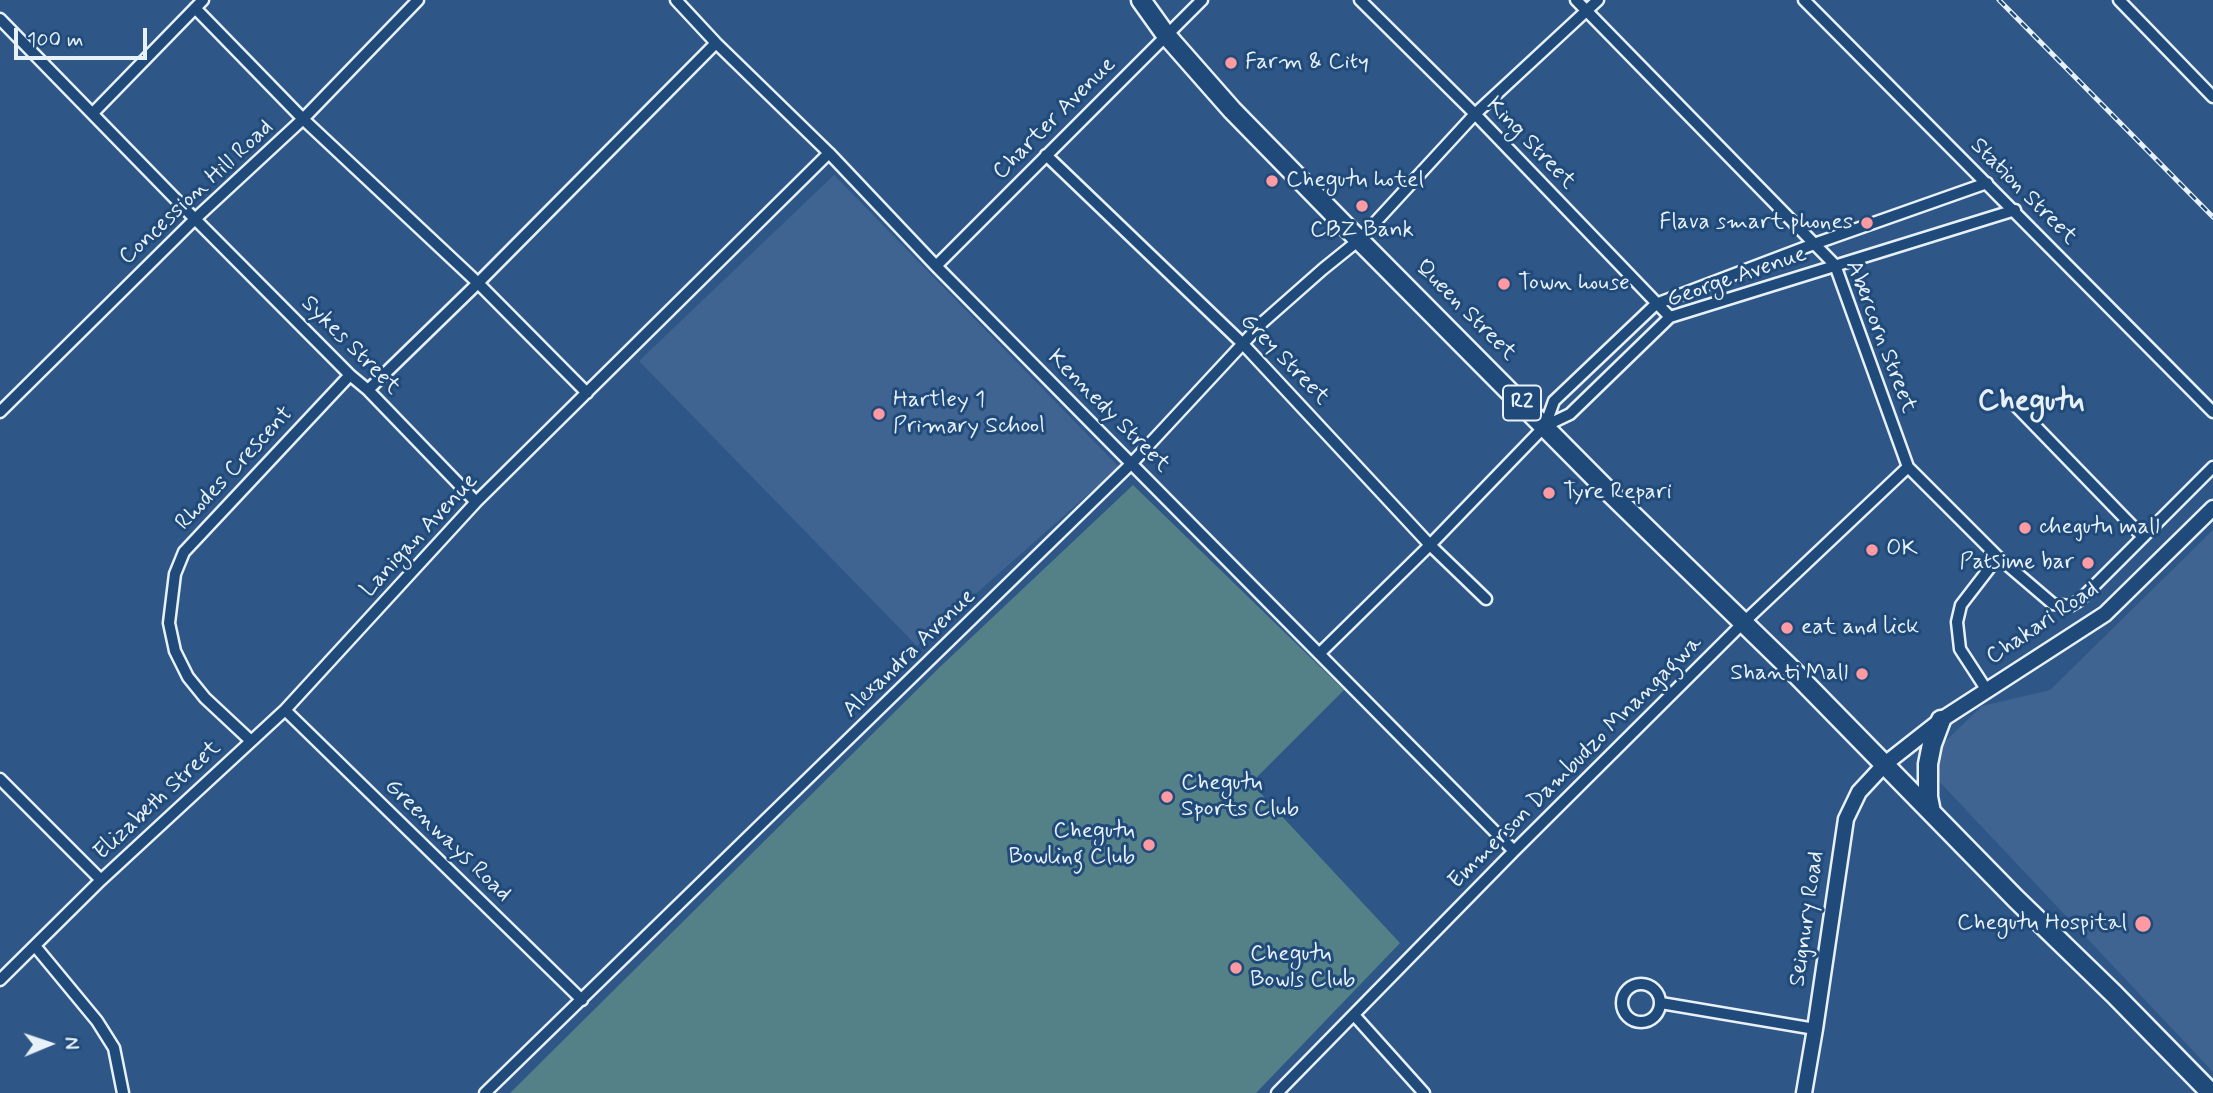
<!DOCTYPE html>
<html>
<head>
<meta charset="utf-8">
<style>
  body { margin:0 }
  #map { position:relative; width:2213px; height:1093px; overflow:hidden; background:#2e5686; font-family:Mynerve,sans-serif }
  canvas { display:block }
  .north { position:absolute; left:14px; top:1009px; width:70px; height:70px; -webkit-text-stroke:5px #1f4a7a; paint-order:stroke; rotate:88deg; font-size:19px; font-weight:700; line-height:28px; text-align:center; color:#e8f1f8 }
  .north::after { content:''; display:block; margin:auto; width:24px; height:32px; background:#e8f1f8; clip-path:polygon(50% 0,100% 100%,50% 72%,0 100%) }
  .scale { position:absolute; left:14px; top:28px; width:133px; height:32px; box-sizing:border-box; border:4px solid #e8f1f8; border-top:0; padding-left:9px; font-size:21px; line-height:24px; white-space:nowrap; color:#e8f1f8; -webkit-text-stroke:5px #1f4a7a; paint-order:stroke }
</style>
</head>
<body>
<div id="map">
<canvas width="2213" height="1093"></canvas>
<div class="north">N</div>
<div class="scale">100 m</div>
</div>
<script>
const ctx = document.querySelector('canvas').getContext('2d');
ctx.lineJoin = 'round';
function fill(path, color) { ctx.fillStyle = color; ctx.fill(path, 'evenodd'); }
const shape = rows => new Path2D(rows.map(r => 'M' + r).join(''));
function stroke(path, color, width, dash) { ctx.strokeStyle = color; ctx.lineWidth = width; ctx.lineCap = dash ? 'butt' : 'round'; ctx.setLineDash(dash || []); ctx.stroke(path); }
function label(font, color, halo, rows, align = 'center') {
  ctx.font = font + ' Mynerve,sans-serif'; ctx.lineWidth = 6; ctx.setLineDash([]); ctx.textBaseline = 'middle'; ctx.strokeStyle = halo; ctx.fillStyle = color; for (const [text, x, y, turn = 0] of rows) {
    ctx.save(); ctx.translate(x, y); ctx.rotate((+turn || 0) * Math.PI / 180); ctx.textAlign = isNaN(turn) ? turn : align; if (halo) ctx.strokeText(text, 0, 0); ctx.fillText(text, 0, 0); ctx.restore();
  }
}
fill(shape([
  [834,175,1119,467,917,646,639,361],
  [2213,530,2213,1072,1934,776,1934,752,1982,706,2050,690]
]), '#3f6492');
fill(shape([
  [1133,485,1344,690,1251,783,1400,943,1256,1093,510,1093,941,666]
]), '#548088');
const street = shape([
  [676,0,716,43,829,153,936,266,1514,851],
  [1360,0,1475,114,1670,317],
  [1576,0,1835,265,1908,467,1998,557,1961,605,1957,622,1960,649,1986,689],
  [1804,0,2213,412],
  [2119,0,2213,97],
  [195,8,303,119,478,283,587,393],
  [0,19,195,219,350,375,368,390,476,502],
  [93,113,203,0],
  [1046,155,1242,343,1430,545,1486,599],
  [936,266,1202,0],
  [368,390,478,283,716,43],
  [2015,405,2143,537],
  [0,412,195,219,303,119,418,0],
  [1545,426,1570,414,1670,317,2015,210],
  [1998,557,2053,604,2070,606,2080,600,2213,467],
  [1320,653,1430,545,1545,426,1554,401,1656,304,1814,244,1987,183],
  [285,710,582,1000],
  [251,741,205,698,188,677,175,651,169,623,175,574,184,552,350,375],
  [0,779,101,880,285,710,476,502,829,153],
  [35,946,97,1021,114,1048,123,1093],
  [0,980,101,880],
  '1622 1003a19 19 0 1 1 38 0a19 19 0 1 1-38 0Z',
  [1661,1003,1815,1029],
  [1354,1015,1424,1093],
  [485,1093,1132,463,1263,322,1323,269,1359,240,1475,114,1598,0],
  [1277,1093,1514,851,1744,622,1908,467]
]);
const secondary = shape([
  [1804,1093,1815,1029,1846,819,1859,792,1885,764,1941,720,2105,614,2213,508]
]);
const highway = shape([
  [1141,0,1166,35,1232,110,1359,240,1607,490,1793,671,2016,899,2114,994,2211,1093],
  [1931,812,1928,797,1928,764,1932,744,1941,720]
]);
stroke(street, '#e8f1f8', 15);
stroke(secondary, '#e8f1f8', 19);
stroke(highway, '#e8f1f8', 23);
stroke(street, '#1f4a7a', 10);
stroke(secondary, '#1f4a7a', 14);
stroke(highway, '#1f4a7a', 18);
const rail = shape([
  [1999,0,2213,217]
]);
stroke(rail, '#e8f1f8', 5);
stroke(rail, '#1f4a7a', 2.5, [8]);
for (const [x, y, r, color] of [
  [1231,63,7,"#ff9aa2"],
  [1272,181,7,"#ff9aa2"],
  [1362,206,7,"#ff9aa2"],
  [1867,223,7,"#ff9aa2"],
  [1504,284,7,"#ff9aa2"],
  [879,414,7,"#ff9aa2"],
  [1549,493,7,"#ff9aa2"],
  [2025,528,7,"#ff9aa2"],
  [1872,550,7,"#ff9aa2"],
  [2088,563,7,"#ff9aa2"],
  [1787,628,7,"#ff9aa2"],
  [1862,674,7,"#ff9aa2"],
  [1167,797,7,"#ff9aa2"],
  [1149,845,7,"#ff9aa2"],
  [2143,924,9,"#ff9aa2"],
  [1236,968,7,"#ff9aa2"]
]) { const dot = new Path2D(); dot.arc(x, y, r, 0, 2 * Math.PI); ctx.fillStyle = color; ctx.fill(dot); stroke(dot, '#1f4a7a', 2.5); }
for (const [x, y, w] of [
  [1522,403,38]
]) { const box = new Path2D(); box.roundRect(x - w / 2, y - 17.5, w, 35, 5); ctx.fillStyle = '#1f4a7a'; ctx.fill(box); stroke(box, '#e8f1f8', 2); }
label('bold 21px', '#e8f1f8', null, [
  ["R2",1522,403]
]);
label('23px', '#e8f1f8', '#1f4a7a', [
  ["Farm & City",1245,63],
  ["Chegutu hotel",1286,181],
  ["Flava smart phones",1853,223,"right"],
  ["CBZ Bank",1362,231,"center"],
  ["Town house",1518,284],
  ["Hartley 1",893,401],
  ["Primary School",893,427],
  ["Tyre Repari",1563,493],
  ["chegutu mall",2039,528],
  ["OK",1886,550],
  ["Patsime bar",2074,563,"right"],
  ["eat and lick",1801,628],
  ["Shanti Mall",1848,674,"right"],
  ["Chegutu",1181,784],
  ["Sports Club",1181,810],
  ["Chegutu",1135,832,"right"],
  ["Bowling Club",1135,858,"right"],
  ["Chegutu Hospital",2127,924,"right"],
  ["Chegutu",1250,955],
  ["Bowls Club",1250,981]
], 'left');
label('23px', '#e8f1f8', '#1f4a7a', [
  ["Charter Avenue",1055,119,-45],
  ["King Street",1530,144,46],
  ["Station Street",2023,192,45],
  ["Concession Hill Road",197,193,-43],
  ["George Avenue",1737,278,-19],
  ["Queen Street",1465,311,45],
  ["Abercorn Street",1880,337,69],
  ["Sykes Street",350,346,45],
  ["Grey Street",1284,360,46],
  ["Kennedy Street",1108,412,45],
  ["Rhodes Crescent",235,469,-47],
  ["Lanigan Avenue",420,536,-47],
  ["Chakari Road",2043,624,-34],
  ["Alexandra Avenue",910,654,-44],
  ["Emmerson Dambudzo Mnangagwa",1576,763,-45],
  ["Elizabeth Street",158,801,-43],
  ["Greenways Road",447,841,44],
  ["Seignury Road",1808,919,-82]
]);
label('bold 30px', '#e8f1f8', '#1f4a7a', [
  ["Chegutu",2031,403]
]);
</script>
</body>
</html>
